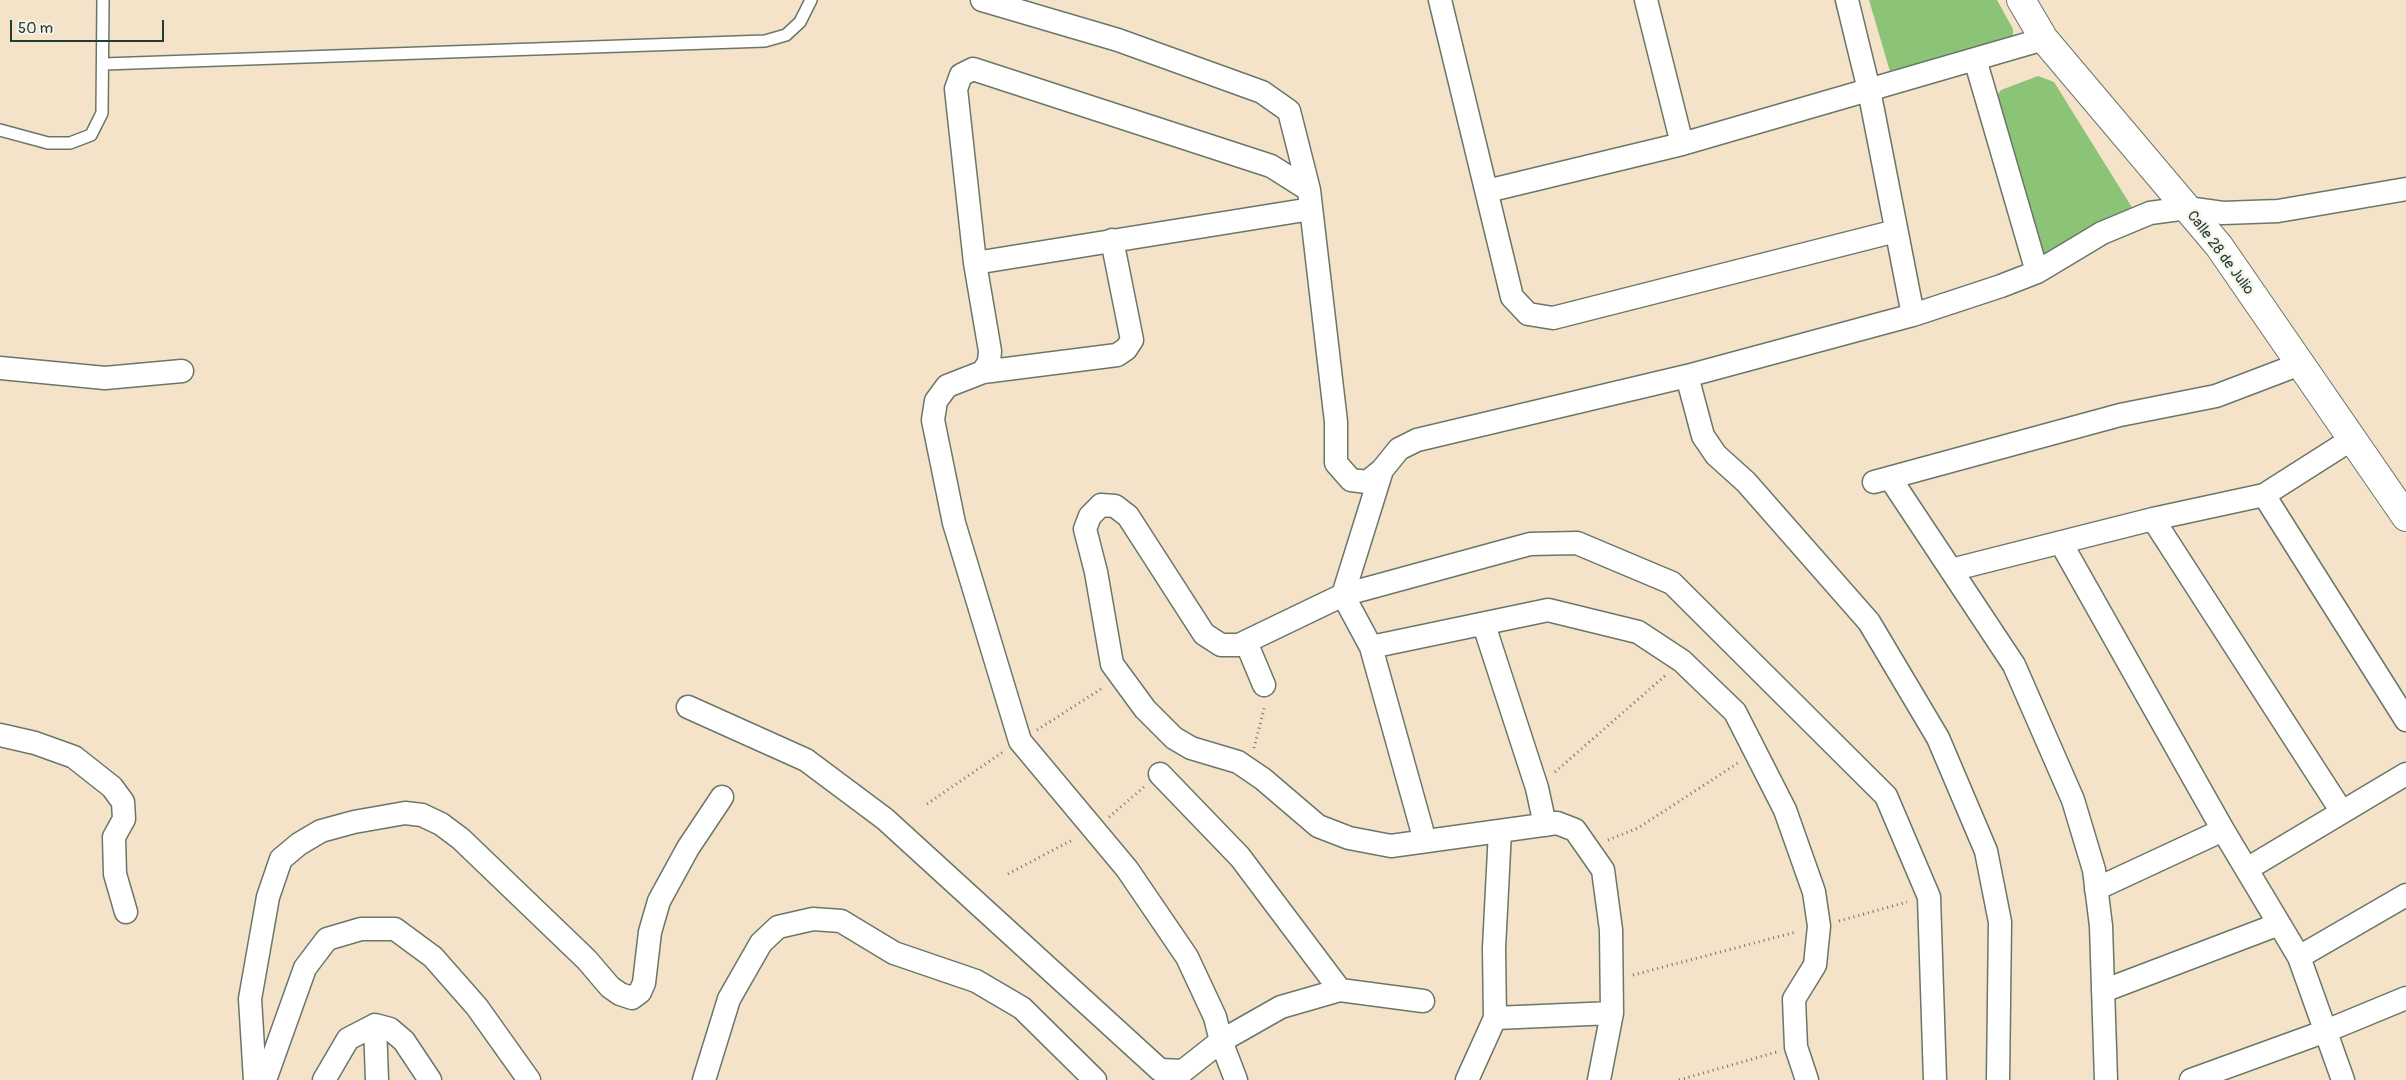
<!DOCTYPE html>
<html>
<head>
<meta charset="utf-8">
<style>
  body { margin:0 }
  #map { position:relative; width:2406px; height:1080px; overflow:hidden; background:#f4e2c9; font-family:Pangolin,sans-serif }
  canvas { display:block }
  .scale { position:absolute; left:10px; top:20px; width:154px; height:22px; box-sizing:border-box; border:2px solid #1f3d34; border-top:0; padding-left:6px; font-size:15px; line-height:18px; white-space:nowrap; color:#1f3d34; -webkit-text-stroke:4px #f7f3e8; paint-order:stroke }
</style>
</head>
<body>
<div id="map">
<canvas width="2406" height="1080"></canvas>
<div class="scale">50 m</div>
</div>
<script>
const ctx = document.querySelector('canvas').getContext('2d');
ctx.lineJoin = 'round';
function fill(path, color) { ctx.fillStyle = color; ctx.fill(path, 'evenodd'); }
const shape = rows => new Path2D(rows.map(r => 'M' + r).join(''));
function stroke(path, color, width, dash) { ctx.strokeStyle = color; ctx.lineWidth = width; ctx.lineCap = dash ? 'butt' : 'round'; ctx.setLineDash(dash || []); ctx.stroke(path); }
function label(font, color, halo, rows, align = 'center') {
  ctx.font = font + ' Pangolin,sans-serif'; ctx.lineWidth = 4.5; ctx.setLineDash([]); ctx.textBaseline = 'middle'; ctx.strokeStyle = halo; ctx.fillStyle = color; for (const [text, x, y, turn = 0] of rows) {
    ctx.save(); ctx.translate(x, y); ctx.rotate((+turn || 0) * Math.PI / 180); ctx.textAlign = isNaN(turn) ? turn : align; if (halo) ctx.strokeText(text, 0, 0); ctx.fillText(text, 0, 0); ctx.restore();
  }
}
fill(shape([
  [1869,0,1997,0,2013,29,2013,37,1891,75],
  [2038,76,2054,82,2133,209,2049,254,2043,253,1996,97,2001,90]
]), '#8bc377');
const service = shape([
  [104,64,765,41,786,35,800,22,811,0],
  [0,130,48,143,70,143,91,135,102,113,103,0]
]);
const minor = shape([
  [982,0,1118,40,1262,92,1289,111,1309,190,1336,422,1336,463,1351,480,1367,482,1382,470,1399,449,1417,440,1687,376,1913,315,2001,286,2037,272,2102,233,2150,213,2187,208,2223,213,2278,211,2406,189],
  [1440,0,1512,297,1528,314,1553,318,1896,231],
  [1646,0,1682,144],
  [1847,0,1869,90,1913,315],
  [1975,59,2037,272],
  [1487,191,1682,144,2044,39],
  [975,263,1311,209],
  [0,368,105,378,182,371],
  [983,372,1117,355,1126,349,1132,340,1112,240],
  [1687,376,1703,436,1716,455,1746,482,1869,622,1938,738,1986,851,2000,922,1998,1080],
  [1382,470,1343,595,1371,647,1548,610,1638,632,1682,661,1735,712,1785,810,1814,892,1819,926,1815,965,1794,999,1796,1047,1807,1080],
  [1890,478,2014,665,2073,800,2094,870,2101,926,2106,1080],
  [1874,482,2120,415,2216,396,2300,364],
  [2264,495,2406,720],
  [2153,519,2342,812],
  [2061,543,2223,830,2299,957,2343,1080],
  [1951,570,2153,519,2264,495,2352,439],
  [1484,625,1537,788,1545,825],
  [1246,642,1264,685],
  [1371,647,1425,841],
  [688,707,806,760,885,819,1160,1070,1183,1071,1221,1041,1281,1007,1340,990,1423,1001],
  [0,735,35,743,74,757,112,787,123,802,124,819,114,837,115,874,126,912],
  [1160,774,1240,857,1340,990],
  [2247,869,2406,774],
  [2096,889,2223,830],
  [2299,957,2406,895],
  [2103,991,2279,924],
  [1495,1018,1612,1013],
  [375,1025,377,1080],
  [255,1080,250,999,268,897,281,859,299,844,321,831,354,822,405,813,422,815,441,824,461,839,587,960,610,987,620,994,632,998,640,992,644,983,650,932,659,901,688,848,722,797],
  [265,1080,305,968,327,939,361,929,395,929,433,957,477,1007,529,1080],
  [324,1080,348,1039,375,1025,390,1029,404,1041,430,1080],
  [704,1080,729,999,761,943,778,927,813,919,841,921,894,953,976,981,1022,1008,1095,1080],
  [1236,1080,1221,1041,1215,1017,1187,957,1127,869,1020,741,954,523,933,420,936,401,947,386,983,372,989,362,990,351,975,263,956,89,961,75,973,69,1271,166,1309,190],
  [1467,1080,1495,1018,1494,948,1500,831],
  [1599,1080,1612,1013,1611,930,1603,870,1575,830,1557,823,1391,846,1349,838,1318,826,1263,779,1238,762,1191,748,1174,738,1145,709,1112,664,1096,572,1085,529,1090,516,1101,505,1115,506,1128,516,1204,634,1221,645,1239,645,1343,595,1530,544,1577,543,1672,583,1886,796,1929,897,1935,1080],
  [2191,1080,2326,1031,2406,998]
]);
const tertiary = shape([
  [2021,0,2044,39,2219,246,2406,517]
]);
stroke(service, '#6a7768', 14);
stroke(minor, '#6a7768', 25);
stroke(tertiary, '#6a7768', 30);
stroke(shape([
  [1037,730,1104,687],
  [1254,748,1265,705],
  [1555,772,1667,674],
  [927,804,1003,752],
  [1109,817,1144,787],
  [1608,840,1638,828,1738,763],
  [1008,874,1074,839],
  [1839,921,1907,902],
  [1633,975,1796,932],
  [1679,1080,1777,1052]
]), '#6a7768', 3, [1, 4]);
stroke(service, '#fff', 11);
stroke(minor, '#fff', 22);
stroke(tertiary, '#fff', 28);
label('15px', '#1f3d34', '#f7f3e8', [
  ["Calle 28 de Julio",2220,253,53]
]);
</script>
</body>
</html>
